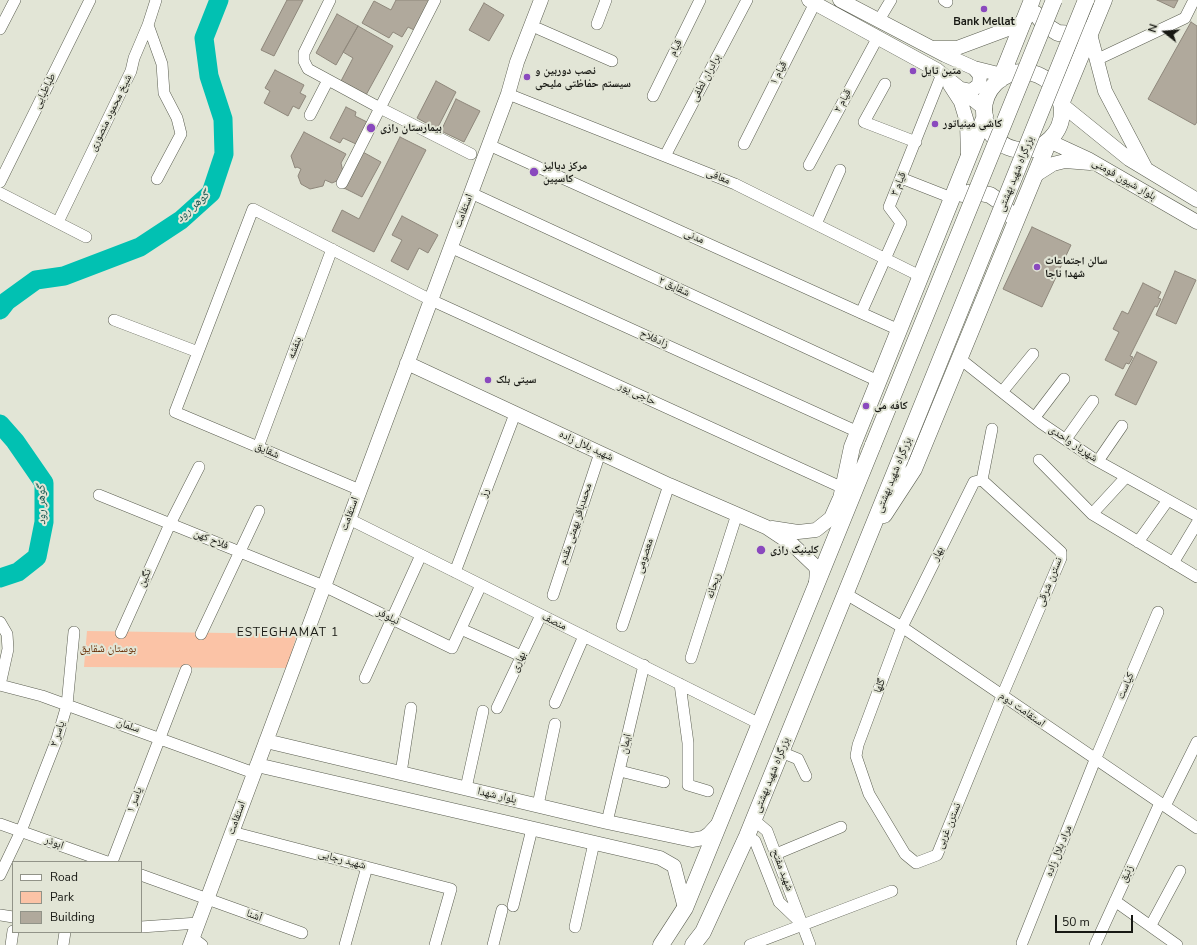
<!DOCTYPE html>
<html>
<head>
<meta charset="utf-8">
<style>
  body { margin:0 }
  #map { position:relative; width:1197px; height:945px; overflow:hidden; background:#e2e5d6; font-family:"Nunito Sans",sans-serif }
  canvas { display:block }
  .legend { position:absolute; left:12px; top:861px; width:130px; height:72px; box-sizing:border-box; background:#e2e5d6; border:1px solid #919388; margin:0; padding:5px 7px; list-style:none; font-size:12px; color:#171813 }
  .legend li { display:flex; align-items:center; gap:8px; height:20px }
  .legend b { width:20px; border:1px solid #919388 }
  .north { position:absolute; left:1145px; top:12px; width:40px; height:40px; -webkit-text-stroke:3px #e2e5d6; paint-order:stroke; rotate:287deg; font-size:11px; font-weight:700; line-height:16px; text-align:center; color:#171813 }
  .north::after { content:''; display:block; margin:auto; width:14px; height:18px; background:#171813; clip-path:polygon(50% 0,100% 100%,50% 72%,0 100%) }
  .scale { position:absolute; left:1055px; top:915px; width:78px; height:18px; box-sizing:border-box; border:2px solid #171813; border-top:0; padding-left:5px; font-size:12px; line-height:14px; white-space:nowrap; color:#171813; -webkit-text-stroke:3px #e2e5d6; paint-order:stroke }
</style>
</head>
<body>
<div id="map">
<canvas width="1197" height="945"></canvas>
<ul class="legend">
<li><b style="height:5px;background:#fff"></b>Road</li>
<li><b style="height:11px;background:#fbc3a6"></b>Park</li>
<li><b style="height:11px;background:#b0a99c"></b>Building</li>
</ul>
<div class="north">N</div>
<div class="scale">50 m</div>
</div>
<script>
const ctx = document.querySelector('canvas').getContext('2d');
ctx.lineJoin = 'round';
function fill(path, color) { ctx.fillStyle = color; ctx.fill(path, 'evenodd'); }
const shape = rows => new Path2D(rows.map(r => 'M' + r).join(''));
function stroke(path, color, width, dash) { ctx.strokeStyle = color; ctx.lineWidth = width; ctx.lineCap = dash ? 'butt' : 'round'; ctx.setLineDash(dash || []); ctx.stroke(path); }
function label(font, color, halo, rows, align = 'center') {
  ctx.font = font + ' "Nunito Sans","Noto Naskh Arabic",sans-serif'; ctx.lineWidth = 4; ctx.setLineDash([]); ctx.textBaseline = 'middle'; ctx.strokeStyle = halo; ctx.fillStyle = color; for (const [text, x, y, turn = 0] of rows) {
    ctx.save(); ctx.translate(x, y); ctx.rotate((+turn || 0) * Math.PI / 180); ctx.textAlign = isNaN(turn) ? turn : align; if (halo) ctx.strokeText(text, 0, 0); ctx.fillText(text, 0, 0); ctx.restore();
  }
}
fill(shape([
  [87,631,297,634,287,668,84,667]
]), '#fbc3a6');
stroke(shape([
  [0,310,7,301,36,280,64,276,140,247,181,220,211,193,224,154,223,119,209,76,204,38,219,0],
  [0,424,15,441,44,483,44,522,37,557,18,572,0,578]
]), '#01c1b2', 19);
const building = shape([
  [287,0,303,0,274,56,261,50,287,0],
  [396,0,430,0,414,30,408,27,402,37,393,32,389,38,362,23,374,1,391,10,396,0],
  [1157,0,1178,0,1174,8,1157,0],
  [484,3,504,15,489,41,469,30,484,3],
  [337,14,358,26,336,65,316,53,337,14],
  [1191,22,1197,26,1197,122,1195,125,1148,99,1191,22],
  [358,26,393,46,366,95,341,81,353,58,343,52,358,26],
  [275,70,304,85,300,93,306,96,299,109,293,106,288,116,264,103,270,91,265,88,275,70],
  [436,81,456,92,437,129,417,118,436,81],
  [456,99,480,111,464,142,441,131,456,99],
  [346,107,356,112,355,116,367,122,356,144,343,138,340,143,330,138,346,107],
  [304,132,346,154,341,163,343,172,339,180,332,183,325,180,323,186,310,189,301,184,298,176,301,169,297,167,295,168,291,156,304,132],
  [400,137,426,150,374,252,332,231,342,210,359,219,400,137],
  [361,151,381,162,362,197,342,187,361,151],
  [402,216,438,235,428,253,419,248,408,270,391,261,402,240,392,235,402,216],
  [1032,227,1071,245,1042,307,1003,289,1032,227],
  [1175,271,1196,280,1176,324,1156,315,1175,271],
  [1143,283,1161,292,1158,298,1161,299,1157,307,1155,306,1130,356,1133,357,1129,364,1126,363,1123,369,1105,360,1119,332,1113,329,1122,311,1128,314,1143,283],
  [1137,352,1157,362,1136,405,1115,395,1137,352]
]);
fill(building, '#b0a99c');
stroke(building, '#8e877b', 1);
const minor = shape([
  [330,0,304,53,304,61,308,69,380,108,342,183],
  [435,0,380,108,471,154],
  [944,0,947,2],
  [879,20,891,0],
  [597,24,606,0],
  [148,25,162,64,164,93,177,118,181,134,157,179],
  [0,29,15,0],
  [539,29,612,61],
  [1096,60,1185,18,1194,0],
  [885,84,864,122,916,142],
  [508,94,735,184,920,276],
  [653,96,700,0],
  [310,115,328,80],
  [744,144,815,3],
  [489,145,899,330],
  [665,156,747,0],
  [809,165,878,37],
  [901,178,952,198],
  [0,182,90,0],
  [0,193,86,237],
  [471,193,878,381],
  [58,222,131,71,134,58,148,25,156,0],
  [816,224,840,170],
  [450,247,858,432],
  [861,313,901,223,889,207,942,74],
  [114,320,198,352],
  [959,358,1041,423,1094,459,1197,516],
  [1002,392,1033,354],
  [1035,417,1064,379],
  [1066,439,1093,401],
  [258,447,332,249],
  [1039,460,1092,514,1197,577],
  [1098,461,1122,426],
  [982,480,1061,552,1061,558,1002,696,937,855,916,863,905,854,869,794,856,756,858,745,902,627,974,482,982,480],
  [982,480,992,429],
  [360,490,175,412,253,209,431,300,843,488],
  [99,495,324,586,452,648,481,585],
  [1092,514,1126,477],
  [349,519,760,724],
  [1138,542,1168,500],
  [1173,563,1197,523],
  [455,572,515,414],
  [846,594,902,627,1197,828],
  [553,595,600,453],
  [0,622,7,634,8,649,0,685],
  [622,626,669,485],
  [461,629,521,656],
  [121,633,170,524,199,467],
  [201,634,259,511],
  [691,658,737,514],
  [365,678,421,555],
  [680,684,688,743,688,785,708,791],
  [0,685,42,696,254,773],
  [555,703,584,636],
  [497,708,541,615],
  [781,752,798,759,806,776],
  [620,771,664,782],
  [401,773,411,708],
  [466,788,483,711],
  [538,805,555,724],
  [1165,806,1197,742],
  [754,820,767,831,810,945],
  [607,822,644,665],
  [0,824,107,862],
  [232,832,451,889,435,945],
  [747,836,755,841,779,902,801,923],
  [776,854,841,827],
  [112,862,186,670],
  [0,875,21,831,57,739,67,705,74,632],
  [141,875,302,933],
  [1115,901,1177,945],
  [513,906,532,829],
  [0,915,13,917],
  [1151,925,1180,871],
  [141,927,198,923],
  [575,927,594,843],
  [193,938,202,945],
  [1022,943,1095,760,1158,612],
  [11,945,13,931],
  [63,945,65,932],
  [345,945,367,867],
  [493,945,502,910],
  [750,945,892,891],
  [1095,945,1160,803]
]);
const major = shape([
  [809,0,937,70,985,109],
  [840,0,945,55,974,68,1006,76],
  [1090,34,1105,91,1146,169],
  [933,48,957,48,1016,26,1025,20],
  [950,85,961,102,967,122,968,156],
  [962,89,971,91,979,85,980,75,974,68],
  [1061,104,1129,159,1197,200],
  [1049,141,1088,159,1197,222],
  [1034,176,1053,164,1065,161,1090,163],
  [407,363,669,485,766,527,793,545,815,566,817,570,816,583],
  [772,528,798,532,816,530,831,518,839,500],
  [266,741,607,822,692,840,703,838,709,834,719,823],
  [257,765,660,858,674,866,685,908],
  [190,945,508,94,517,62,541,0]
]);
const highway = shape([
  [1036,14,1045,25,1058,33,1074,34,1085,31],
  '984 111a39 39 0 1 1 78 0a39 39 0 1 1-78 0Z',
  [1000,80,1032,0],
  [1061,104,1104,0],
  [963,194,975,192,990,195,1003,204,1010,215],
  [838,513,852,447,985,116],
  [884,515,914,469,1049,141],
  [661,945,685,908,873,445],
  [693,945,703,932,747,836,901,457]
]);
stroke(minor, '#5b5e51', 12);
stroke(major, '#5b5e51', 15);
stroke(highway, '#5b5e51', 17);
stroke(minor, '#fff', 11);
stroke(major, '#fff', 14);
stroke(highway, '#fff', 16);
const highwayBridge = shape([
  [873,445,1054,0],
  [901,457,1086,0]
]);
stroke(highwayBridge, '#5b5e51', 17, []);
stroke(highwayBridge, '#fff', 16);
for (const [x, y, r, color] of [
  [984,9,4,"#8a49be"],
  [913,71,4,"#8a49be"],
  [527,77,4,"#8a49be"],
  [935,124,4,"#8a49be"],
  [371,128,5,"#8a49be"],
  [534,172,5,"#8a49be"],
  [1037,267,4,"#8a49be"],
  [488,380,4,"#8a49be"],
  [866,406,4,"#8a49be"],
  [761,550,5,"#8a49be"]
]) { const dot = new Path2D(); dot.arc(x, y, r, 0, 2 * Math.PI); ctx.fillStyle = color; ctx.fill(dot); stroke(dot, '#e2e5d6', 1.5); }
label('bold 11px', '#171813', '#e2e5d6', [
  ["Bank Mellat",984,22,"center"],
  ["نصب دوربین و",535,71],
  ["سیستم حفاظتی ملیحی",535,84],
  ["متین تایل",921,71],
  ["کاشی مینیاتور",943,124],
  ["بیمارستان رازی",380,128],
  ["مرکز دیالیز",543,166],
  ["کاسپین",543,179],
  ["سالن اجتماعات",1045,261],
  ["شهدا ناجا",1045,274],
  ["سیتی بلک",496,380],
  ["کافه می",874,406],
  ["کلینیک رازی",770,550]
], 'left');
label('11px', '#171813', '#e2e5d6', [
  ["قیام",676,48,-64],
  ["قیام ۱",779,73,-63],
  ["برادران لطفی",706,78,-62],
  ["طباطبایی",45,91,-64],
  ["قیام ۲",843,101,-62],
  ["شیخ محمود منصوری",111,113,-64],
  ["بزرگراه شهید بهشتی",1016,174,-68],
  ["معافی",718,177,22],
  ["بلوار شیون فومنی",1124,180,30],
  ["قیام ۳",899,184,-68],
  ["استقامت",464,211,-69],
  ["مدنی",694,237,24],
  ["شقایق ۲",674,287,25],
  ["زادفلاح",654,339,24],
  ["بنفشه",295,348,-69],
  ["حاجی پور",637,394,25],
  ["شهریار واحدی",1073,444,34],
  ["شهید بلال زاده",586,446,25],
  ["شقایق",267,451,23],
  ["بزرگراه شهید بهشتی",894,475,-68],
  ["رز",485,493,-69],
  ["استقامت",350,514,-70],
  ["محمدباقر بهمنی مقدم",576,524,-72],
  ["فلاح کهن",211,540,22],
  ["بهار",938,554,-64],
  ["معصومی",645,556,-72],
  ["نگین",145,578,-66],
  ["نسترن شرقی",1050,582,-68],
  ["ریحانه",714,586,-72],
  ["نیلوفر",388,617,26],
  ["منصف",554,622,26],
  ["بهاری",519,662,-65],
  ["گلها",880,686,-69],
  ["کیاست",1126,686,-67],
  ["استقامت دوم",1022,710,35],
  ["سلمان",128,726,19],
  ["یاسر ۲",58,734,-72],
  ["ایمان",626,744,-78],
  ["بزرگراه شهید بهشتی",772,775,-68],
  ["بلوار شهدا",497,796,13],
  ["یاسر ۱",135,800,-69],
  ["استقامت",237,818,-70],
  ["نسترن غربی",949,826,-68],
  ["ابوذر",54,843,20],
  ["مراد بلال زاده",1059,851,-68],
  ["شهید رجایی",342,860,15],
  ["شهید مفتح",782,870,69],
  ["زنبق",1127,874,-65],
  ["آشنا",254,916,20]
]);
label('11px', '#632a01', '#e2e5d6', [
  ["بوستان شقایق",108,649]
]);
label('italic 12px', '#175650', '#e2e5d6', [
  ["گوهر رود",193,207,-42],
  ["گوهر رود",42,505,-91]
]);
ctx.letterSpacing = '1px';
label('12px', '#171813', '#e2e5d6', [
  ["ESTEGHAMAT 1",288,633]
]);
ctx.letterSpacing = '0px';
</script>
</body>
</html>
